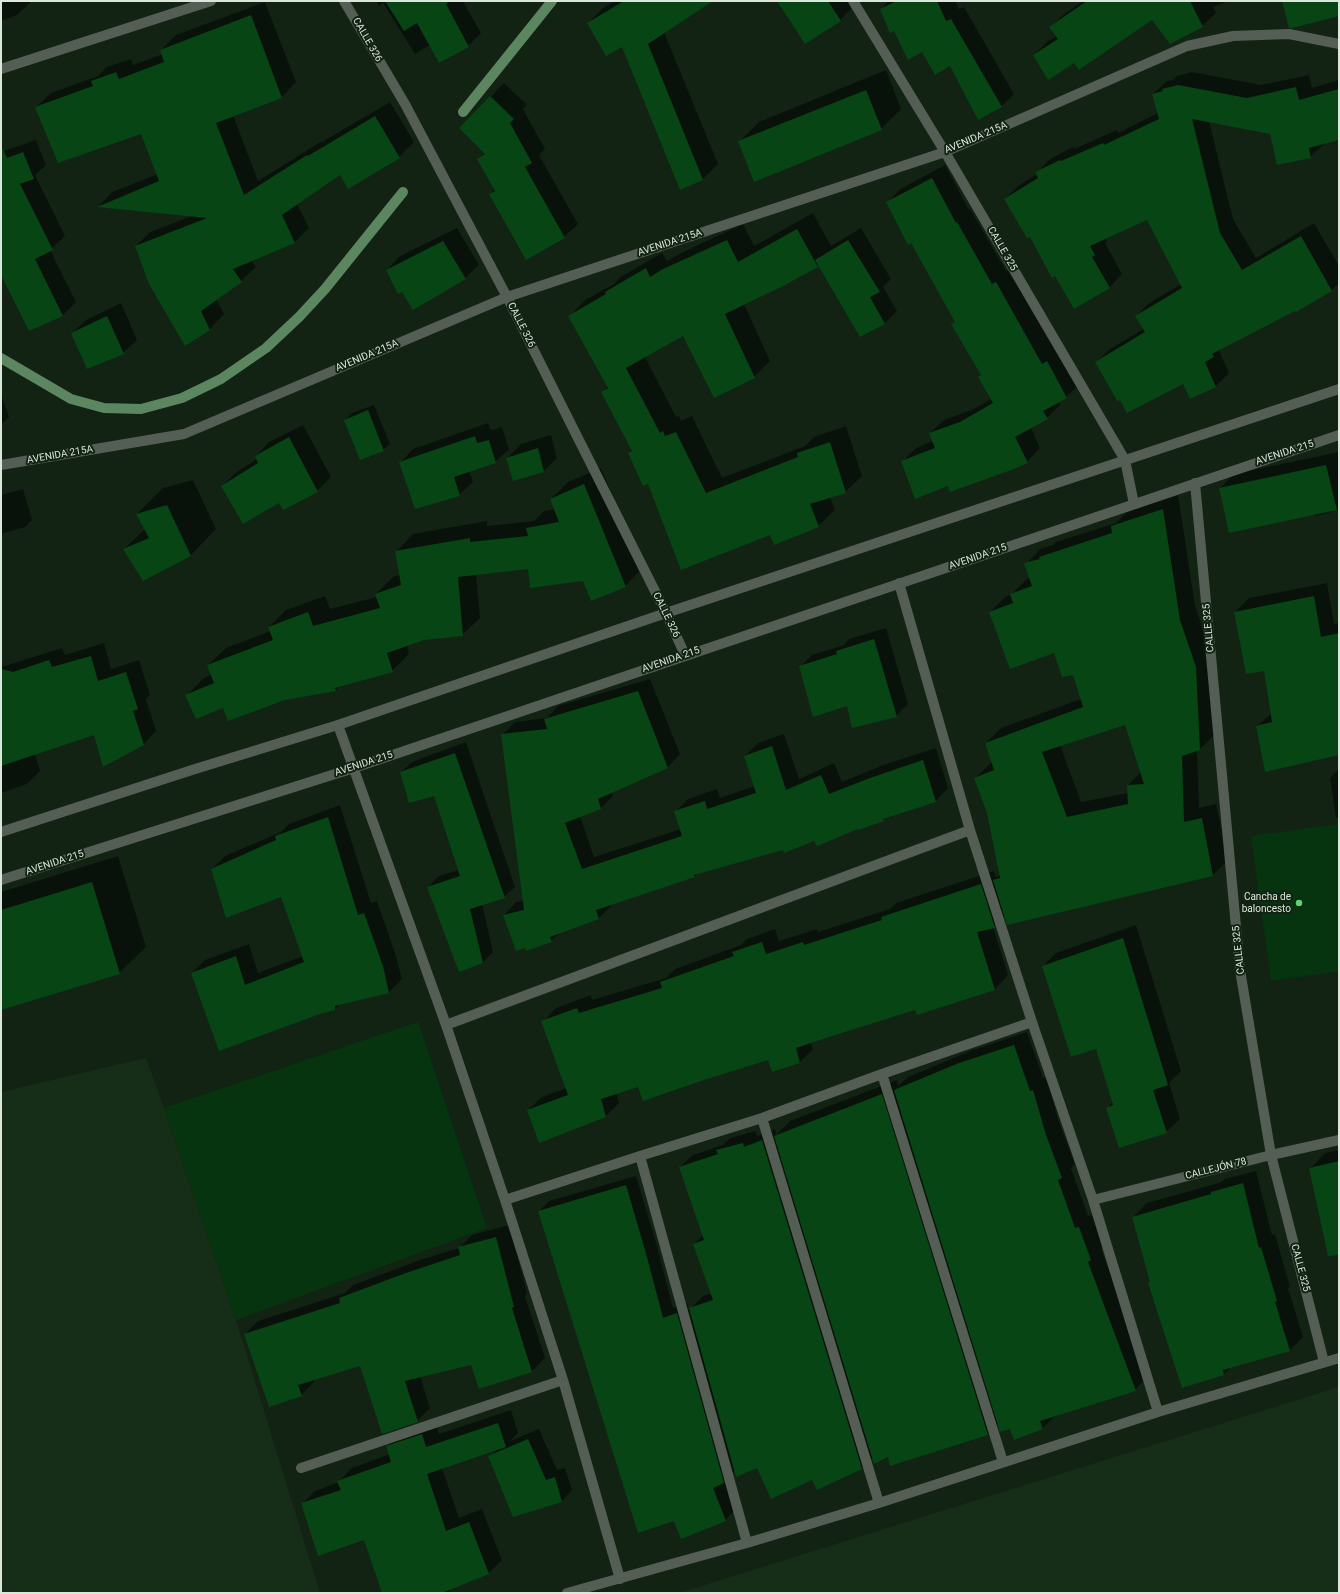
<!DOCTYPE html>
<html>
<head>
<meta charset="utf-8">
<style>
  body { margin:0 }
  #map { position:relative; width:1340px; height:1594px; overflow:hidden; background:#122314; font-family:Roboto,sans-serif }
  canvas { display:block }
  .frame { position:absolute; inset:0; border:2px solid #dce7dc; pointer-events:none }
</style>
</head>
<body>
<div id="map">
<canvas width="1340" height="1594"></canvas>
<div class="frame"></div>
</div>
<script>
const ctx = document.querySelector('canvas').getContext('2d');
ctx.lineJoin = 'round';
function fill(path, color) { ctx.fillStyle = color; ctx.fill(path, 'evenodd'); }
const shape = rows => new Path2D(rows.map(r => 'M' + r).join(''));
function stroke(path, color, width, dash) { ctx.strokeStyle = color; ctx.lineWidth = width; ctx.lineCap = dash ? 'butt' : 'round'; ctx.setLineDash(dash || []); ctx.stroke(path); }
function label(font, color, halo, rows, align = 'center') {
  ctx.font = font + ' Roboto,sans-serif'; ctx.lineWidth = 4; ctx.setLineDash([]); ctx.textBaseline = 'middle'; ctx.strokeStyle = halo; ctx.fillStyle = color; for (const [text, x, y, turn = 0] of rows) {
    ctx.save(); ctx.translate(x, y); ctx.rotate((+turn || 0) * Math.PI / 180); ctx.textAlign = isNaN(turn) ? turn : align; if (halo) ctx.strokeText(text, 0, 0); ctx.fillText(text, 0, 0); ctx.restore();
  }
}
fill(shape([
  [146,1058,164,1108,236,1320,320,1593,1,1593,1,1092],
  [1339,1387,1339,1593,679,1593]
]), '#162d18');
fill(shape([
  [1339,824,1339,971,1271,981,1251,836],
  [418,1022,487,1228,236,1320,164,1108]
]), '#06340e');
fill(shape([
  [1,1,30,1,31,2,17,15,1,21],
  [376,1,463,1,481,33,468,46,430,45,415,54,383,3,379,6],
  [615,1,711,1,664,32,718,164,703,179,622,45,588,23,603,8],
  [779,1,853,1,855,5,840,20],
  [888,1,955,1,959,9,964,7,1014,94,1002,106,950,65,922,51,894,30,881,10],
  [1083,1,1229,1,1213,7,1216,13,1202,26,1153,18,1075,62,1034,55,1048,41,1057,36,1051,27,1064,14],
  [265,2,296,82,282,97,233,115,258,181,322,141,322,142,390,102,414,142,399,157,349,188,341,174,297,204,309,228,294,243,251,260,256,267,241,281,216,299,224,314,210,329,185,344,136,246,150,232,192,216,99,206,112,192,158,174,141,133,36,107,51,93,98,76,107,67,131,59,133,65,163,54,161,50,176,35],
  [886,70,901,109,881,129,739,142,759,122],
  [1192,72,1261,85,1309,75,1312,88,1339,80,1339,139,1324,144,1310,157,1271,133,1209,121,1233,219,1256,258,1314,223,1339,266,1339,283,1332,290,1296,311,1295,310,1221,349,1219,351,1229,373,1216,386,1184,382,1096,362,1110,349,1143,329,1136,316,1149,303,1181,284,1147,219,1105,237,1107,241,1105,243,1122,274,1109,288,1030,235,1005,199,1018,186,1037,174,1037,172,1050,159,1073,147,1074,149,1117,130,1118,133,1158,113,1153,94,1167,81,1173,80,1177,76],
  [504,83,527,105,523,109,545,149,539,155,578,224,564,237,490,194,495,189,479,159,485,153,460,128],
  [36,140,46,165,35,175,65,236,50,250,76,302,63,315,29,330,3,278,1,279,1,144,4,151],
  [945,165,969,210,970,209,1006,271,1010,269,1080,384,1066,397,1058,401,1060,405,1047,418,1031,427,1040,448,1027,462,949,485,903,461,916,448,933,441,930,433,944,420,974,409,991,399,982,375,952,324,956,321,911,242,887,203,900,189],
  [813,213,831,246,861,228,891,279,883,287,897,311,885,323,860,336,819,264,744,304,770,361,754,377,684,335,645,357,676,417,679,416,681,421,692,416,722,478,805,446,814,437,846,426,862,476,845,492,830,497,835,510,818,526,770,534,648,483,629,453,632,450,602,392,608,386,569,317,585,300,614,284,622,276,662,253,667,261,681,253,743,224,754,246],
  [457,228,479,265,465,278,403,291,387,270,400,256],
  [121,303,137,340,123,353,72,333,86,320],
  [1,394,9,417,1,425],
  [374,405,390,444,383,450,345,420,352,413],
  [488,423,491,430,502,427,509,449,495,462,469,471,473,482,459,495,400,463,413,449],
  [303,425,331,477,317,491,279,501,222,486,235,473,257,459,256,456,269,442],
  [551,435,557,458,544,471,513,480,507,458,521,444],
  [1339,452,1339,510,1315,516,1314,514,1220,488,1234,474],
  [601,468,642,569,625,586,584,580,528,568,476,574,480,618,462,635,423,639,407,645,409,654,392,671,339,686,336,690,223,707,187,695,204,678,212,674,208,665,226,648,271,631,269,627,286,610,325,596,330,609,377,597,376,594,393,577,400,575,396,552,413,534,487,521,487,526,534,521,544,511,555,509,551,499,568,482],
  [193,480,216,529,190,556,124,549,145,529,137,514,163,488],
  [23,489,32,520,25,527,1,534,1,495],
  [1178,495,1195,605,1210,652,1215,734,1200,749,1197,750,1199,808,1216,804,1228,860,1213,875,1005,915,993,927,1008,975,995,989,916,1009,832,1035,811,1043,813,1049,800,1062,772,1071,768,1059,639,1086,616,1093,619,1103,606,1116,528,1110,542,1097,566,1088,543,1022,556,1008,591,995,592,1000,666,978,675,969,741,945,747,939,775,929,779,941,817,929,818,932,890,909,896,903,994,871,996,878,1000,874,988,813,975,778,992,762,986,743,1001,728,1081,699,1074,673,1054,651,990,612,1005,597,1011,595,1026,580,1030,578,1026,564,1040,549,1053,545,1056,542,1116,523,1127,512],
  [1126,724,1141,772,1128,785,1128,793,1081,802,1060,745],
  [1327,583,1334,624,1339,623,1339,695,1333,745,1257,726,1272,713,1265,669,1235,612,1249,598],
  [886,628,908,704,896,716,848,705,800,667,812,655,844,645,849,639],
  [104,643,111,669,139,660,150,695,146,699,156,731,143,745,95,734,35,754,40,771,27,784,1,793,1,667,62,648,65,655],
  [650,679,680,754,668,767,612,792,613,796,601,808,580,816,594,857,681,829,676,811,688,799,717,789,720,798,755,786,745,756,758,743,784,734,799,779,834,763,842,782,883,765,936,748,948,788,936,801,885,818,883,820,698,873,695,876,611,904,611,906,599,918,560,933,551,941,504,915,516,902,524,901,503,734,515,722,547,718,558,706],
  [466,742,515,887,504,897,482,904,493,952,482,963,428,887,439,876,459,870,434,794,401,772,412,762],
  [1339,769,1339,818,1336,818,1330,778],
  [340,805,371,903,377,901,395,953,402,979,389,992,340,1004,335,1009,192,973,205,960,249,944,258,973,303,956,282,896,212,869,225,856,281,832,289,824],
  [118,856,146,947,119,973,1,1009,1,892],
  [1136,925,1181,1071,1169,1083,1180,1119,1166,1132,1107,1108,1113,1102,1097,1048,1043,966,1056,953],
  [1027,1032,1043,1078,1046,1077,1059,1122,1075,1164,1071,1168,1088,1216,1092,1215,1104,1246,1101,1249,1148,1376,1135,1390,1056,1415,1043,1428,1014,1439,1010,1427,999,1423,987,1435,888,1456,873,1457,861,1469,813,1479,757,1466,735,1470,724,1481,735,1510,725,1520,539,1211,549,1201,636,1176,657,1246,673,1308,687,1303,689,1310,703,1296,712,1293,694,1244,703,1235,680,1167,693,1155,723,1145,730,1138,756,1131,757,1136,775,1129,776,1135,790,1121,897,1080,898,1086,908,1077,973,1050],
  [1339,1150,1339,1219,1310,1169,1325,1153],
  [1256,1171,1272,1235,1275,1234,1290,1287,1288,1288,1303,1337,1290,1350,1232,1366,1224,1374,1151,1281,1133,1217,1147,1203,1222,1182,1225,1179],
  [509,1225,527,1293,525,1296,545,1358,532,1371,472,1364,420,1376,430,1408,417,1421,361,1365,314,1379,314,1382,301,1395,245,1334,258,1321,345,1293,353,1285,420,1260,459,1248,472,1235],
  [511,1410,518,1433,510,1441,539,1429,557,1470,565,1468,572,1490,562,1501,489,1457,496,1450,442,1468,459,1518,482,1509,502,1560,489,1573,453,1587,448,1592,384,1593,364,1539,302,1504,315,1491,339,1482,339,1481,352,1468,390,1454,387,1447,400,1433,435,1422,439,1434]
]), '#0007');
stroke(shape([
  [463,112,552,1],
  [1,358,71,399,104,408,141,409,182,398,221,379,266,348,299,317,325,289,403,192]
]), '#5b8660', 10);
fill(shape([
  [385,1,450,1,446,4,469,47,439,63,417,23,404,31],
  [624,1,713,1,648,44,703,180,680,190,622,47,606,56,587,23],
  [777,1,828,1,841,21,805,44],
  [897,1,937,1,946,21,951,19,1002,107,978,120,950,66,935,75,922,52,908,60,894,31,890,33,880,9],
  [1087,1,1190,1,1203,27,1170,44,1152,20,1079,70,1074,63,1048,80,1033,55,1058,39,1049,27],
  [1282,1,1339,1,1339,16,1292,28,1289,28],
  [251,15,282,98,216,123,244,195,307,155,308,156,375,116,400,158,348,189,340,175,282,215,295,243,233,269,242,282,201,311,210,330,185,346,149,284,135,246,207,218,97,207,159,181,141,134,58,163,35,107,93,86,91,81,116,72,119,79,164,62,160,50],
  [1178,85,1247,98,1296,87,1299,100,1339,89,1339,140,1309,148,1311,158,1277,165,1270,134,1192,119,1220,233,1242,270,1301,236,1332,291,1296,312,1295,311,1212,354,1214,357,1205,362,1216,387,1190,399,1183,384,1127,413,1120,400,1118,402,1095,362,1145,332,1135,316,1182,288,1147,220,1090,246,1095,255,1092,257,1110,288,1074,309,1055,276,1052,278,1030,237,1027,238,1004,199,1038,178,1035,172,1060,160,1061,161,1103,143,1104,145,1159,119,1152,94,1163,91,1162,89],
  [866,90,882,130,754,182,738,141],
  [490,96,514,119,510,123,532,163,525,167,565,238,526,260,489,194,495,191,477,159,485,154,459,128],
  [1,145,7,158,23,152,34,179,20,184,53,250,35,259,63,316,29,331,1,275],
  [932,178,956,223,957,222,992,284,996,282,1042,364,1047,361,1067,398,1043,411,1048,419,1015,437,1028,463,1014,469,950,492,948,486,915,499,901,461,935,448,929,433,960,422,993,403,978,377,981,375,951,324,955,322,911,243,908,245,886,202],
  [797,229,818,267,783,286,725,314,755,378,714,398,683,336,626,368,660,433,663,431,665,436,676,432,706,493,798,457,797,453,830,442,846,493,810,504,819,527,774,545,770,535,681,570,648,484,643,486,628,453,632,451,601,392,608,388,568,316,606,294,605,292,646,268,650,277,663,269,727,240,738,262],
  [848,240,880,292,870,297,885,324,860,337,815,260],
  [443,241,466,279,413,310,402,292,398,294,386,270],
  [107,316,124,354,87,369,71,333],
  [368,410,384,451,360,460,344,420],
  [475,436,477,443,489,440,496,463,454,477,460,496,415,509,399,462],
  [289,437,318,492,283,510,279,503,243,524,221,486,258,463,255,456],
  [538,448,544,472,513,481,506,458],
  [1326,465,1337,510,1229,533,1219,488],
  [584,484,626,587,591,601,583,581,530,588,528,569,458,577,463,636,424,640,387,653,393,672,335,688,336,691,285,700,228,721,223,708,196,719,185,695,214,683,207,665,273,640,268,627,308,612,313,626,380,608,375,594,401,585,395,551,470,538,470,542,528,536,526,528,559,522,550,499],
  [167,505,191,556,143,581,123,549,149,538,136,514],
  [1163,509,1180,620,1196,667,1200,750,1182,756,1184,822,1202,818,1213,876,1007,925,993,880,1000,878,987,813,974,778,994,770,985,743,1083,707,1073,675,1062,677,1054,653,1010,669,989,612,1013,603,1010,594,1032,586,1024,563,1040,559,1039,557,1112,533,1111,526],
  [1125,725,1144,784,1127,785,1128,804,1067,817,1042,752],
  [1314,596,1321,637,1339,633,1339,755,1265,772,1256,726,1272,722,1264,671,1246,674,1234,612],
  [874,639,897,717,852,728,847,706,813,717,799,666,837,654,836,651],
  [91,656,98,681,126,672,138,709,133,711,144,745,103,767,94,735,1,766,1,669,13,672,49,660,52,667],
  [638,691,668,768,598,799,601,809,565,823,582,869,682,836,674,811,705,801,707,809,756,793,744,756,772,746,786,790,821,775,829,794,870,778,923,760,936,802,883,819,884,821,858,830,858,829,817,846,814,841,784,853,783,850,694,875,695,877,596,910,599,919,550,937,552,942,526,951,525,948,516,951,503,915,524,910,501,734,547,729,544,719],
  [455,753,505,898,470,909,483,963,459,972,427,887,460,876,434,796,409,803,400,772],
  [328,817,358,915,364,913,383,966,389,993,335,1006,335,1010,320,1014,219,1051,191,973,236,956,245,985,304,962,281,897,226,918,211,869,276,840,275,836],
  [92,882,120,974,1,1010,1,910],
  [981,884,995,928,977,932,995,990,917,1015,915,1010,832,1036,796,1048,800,1063,772,1072,768,1060,701,1081,643,1101,638,1087,601,1099,606,1117,539,1143,527,1110,568,1095,541,1021,577,1008,579,1013,662,988,660,982,734,956,732,952,762,942,766,954,803,942,804,945,882,920,881,917],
  [1123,938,1168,1085,1153,1090,1167,1133,1119,1148,1106,1108,1113,1105,1096,1049,1071,1057,1042,966],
  [1014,1045,1030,1091,1033,1090,1046,1135,1062,1178,1058,1180,1075,1228,1079,1227,1091,1260,1088,1262,1136,1391,1040,1421,1043,1429,1014,1440,1010,1429,1000,1432,894,1090,959,1063],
  [882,1094,988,1435,890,1466,888,1457,874,1464,774,1136],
  [762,1140,862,1469,817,1490,812,1480,771,1499,757,1468,736,1477,689,1308,713,1300,693,1244,704,1240,679,1167,718,1154,716,1150,743,1143,744,1147],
  [1339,1161,1339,1255,1328,1256,1309,1168],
  [1243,1183,1259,1248,1261,1247,1277,1301,1275,1302,1290,1351,1223,1370,1224,1375,1182,1388,1148,1283,1150,1282,1132,1217,1211,1194,1211,1192],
  [626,1185,647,1257,663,1318,677,1313,724,1483,713,1488,726,1521,681,1539,674,1521,638,1533,538,1211],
  [496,1237,514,1307,512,1308,532,1372,479,1389,471,1365,405,1381,418,1422,382,1434,360,1366,298,1385,302,1396,269,1407,244,1334,340,1303,339,1298,406,1273,460,1255,458,1247],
  [498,1423,506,1447,427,1474,446,1531,469,1522,489,1574,442,1593,382,1593,364,1540,318,1556,301,1503,341,1490,337,1481,391,1462,386,1446,422,1434,426,1447],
  [528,1439,546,1480,555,1477,562,1502,513,1517,488,1456]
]), '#074514');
stroke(shape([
  [344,1,405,104,507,297,666,613,685,655],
  [853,1,945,152,1125,460,1134,504],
  [1,69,211,1],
  [1,465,184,434,507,297,945,152,1187,46,1233,36,1289,34,1339,44],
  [1195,483,1240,970,1271,1155,1324,1362],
  [899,583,970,830,1032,1022,1093,1200,1158,1412],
  [338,725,446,1025,505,1200,563,1380,620,1579],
  [1,832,192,770,338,725,666,613,1339,389],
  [1,880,354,768,1339,435],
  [446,1025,970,830],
  [882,1074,1003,1462],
  [762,1118,879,1503],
  [640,1156,747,1543],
  [505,1200,640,1156,762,1118,882,1074,1032,1022],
  [1093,1200,1271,1155,1339,1140],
  [301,1468,563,1380],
  [567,1593,747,1543,879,1503,1158,1412,1339,1358]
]), '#555e55', 10);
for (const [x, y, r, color] of [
  [1299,903,4,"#5ed56c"]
]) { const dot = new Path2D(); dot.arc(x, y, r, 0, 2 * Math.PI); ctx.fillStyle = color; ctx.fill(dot); stroke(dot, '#122314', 1.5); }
label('10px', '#dce7dc', '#122314', [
  ["CALLE 326",367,40,60],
  ["AVENIDA 215A",976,138,-23],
  ["AVENIDA 215A",670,243,-18],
  ["CALLE 325",1002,249,60],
  ["CALLE 326",521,325,63],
  ["AVENIDA 215A",367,356,-23],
  ["AVENIDA 215",1285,453,-18],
  ["AVENIDA 215A",60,455,-10],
  ["AVENIDA 215",978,557,-19],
  ["CALLE 326",666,615,64],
  ["CALLE 325",1209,628,-95],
  ["AVENIDA 215",671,660,-19],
  ["AVENIDA 215",364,764,-18],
  ["AVENIDA 215",55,863,-18],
  ["CALLE 325",1239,950,-96],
  ["CALLEJÓN 78",1216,1169,-14],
  ["CALLE 325",1300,1268,75]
]);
label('10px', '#dce7dc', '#122314', [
  ["Cancha de",1291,897],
  ["baloncesto",1291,909]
], 'right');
</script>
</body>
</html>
